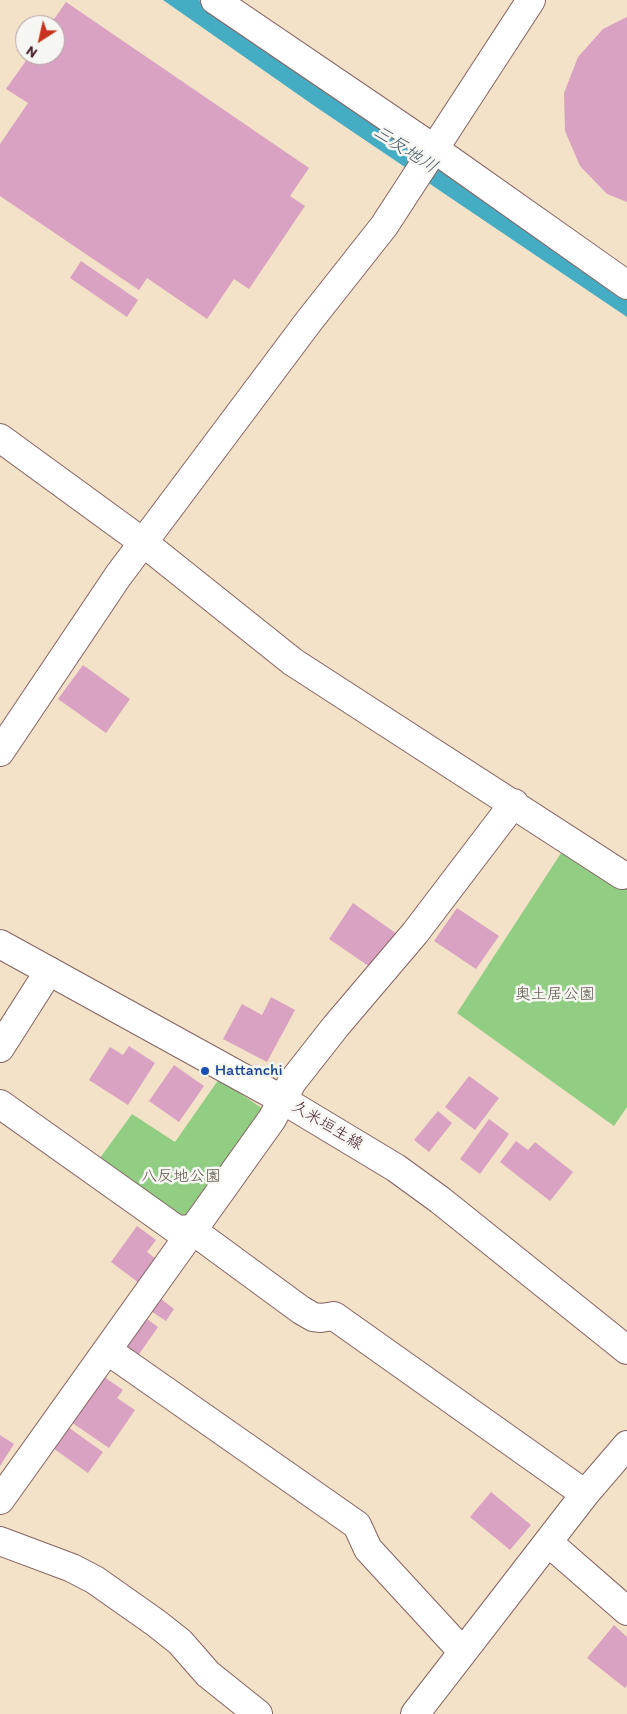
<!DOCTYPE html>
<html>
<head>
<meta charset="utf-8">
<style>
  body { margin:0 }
  #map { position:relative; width:627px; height:1714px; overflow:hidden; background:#f3e1c8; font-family:Itim,sans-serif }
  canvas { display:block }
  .north { position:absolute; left:15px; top:15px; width:50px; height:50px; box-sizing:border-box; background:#f6f6f2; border:1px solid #b1a0a2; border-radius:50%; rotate:215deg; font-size:14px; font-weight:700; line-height:20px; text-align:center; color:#4a1f2b }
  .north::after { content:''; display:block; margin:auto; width:18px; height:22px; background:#c8321e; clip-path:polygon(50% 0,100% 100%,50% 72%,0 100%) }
</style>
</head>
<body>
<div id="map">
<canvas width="627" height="1714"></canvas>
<div class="north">N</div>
</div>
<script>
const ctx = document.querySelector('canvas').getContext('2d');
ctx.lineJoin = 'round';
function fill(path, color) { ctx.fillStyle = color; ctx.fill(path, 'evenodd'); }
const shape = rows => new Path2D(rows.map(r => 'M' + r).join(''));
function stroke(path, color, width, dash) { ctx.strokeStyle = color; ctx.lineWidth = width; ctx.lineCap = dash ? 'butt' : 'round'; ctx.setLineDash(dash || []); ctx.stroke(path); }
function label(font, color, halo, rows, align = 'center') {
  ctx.font = font + ' Itim,"Klee One",sans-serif'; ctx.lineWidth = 5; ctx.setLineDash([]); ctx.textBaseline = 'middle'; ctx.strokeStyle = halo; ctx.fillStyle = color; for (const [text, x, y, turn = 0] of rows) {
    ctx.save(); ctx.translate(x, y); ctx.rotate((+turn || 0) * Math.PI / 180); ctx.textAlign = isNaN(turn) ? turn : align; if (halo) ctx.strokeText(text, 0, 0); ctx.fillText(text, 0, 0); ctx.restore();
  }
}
fill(shape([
  [565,847,627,886,627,1107,614,1126,457,1013],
  [219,1079,269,1113,191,1223,97,1162,132,1114,175,1142]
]), '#91ce84');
fill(shape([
  [163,0,199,0,325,89,627,291,627,317,316,107]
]), '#44adc4');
fill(shape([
  [66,2,309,168,290,196,305,206,249,289,234,279,207,319,147,278,139,290,0,196,0,144,28,103,6,89,30,55,55,55,55,25,50,25],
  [627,17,627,202,607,194,580,166,565,131,564,93,578,57,603,29],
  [81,261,138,300,127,317,70,278],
  [83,665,130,699,106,733,58,699],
  [353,903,397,934,373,969,329,939],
  [457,908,499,936,476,969,434,941],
  [271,997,295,1010,267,1062,223,1039,242,1004,262,1015],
  [129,1046,155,1063,128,1105,89,1080,110,1047,123,1055],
  [174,1065,204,1086,179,1122,149,1101],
  [469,1076,499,1098,475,1130,445,1107],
  [438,1111,452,1123,429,1152,414,1140],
  [489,1119,509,1134,480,1174,460,1159],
  [516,1141,528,1150,535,1142,573,1172,550,1201,500,1162],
  [137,1226,156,1240,147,1252,160,1262,143,1286,111,1262],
  [157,1296,174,1309,166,1321,148,1309],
  [143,1316,158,1327,135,1360,120,1349],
  [103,1376,123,1390,117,1398,135,1410,109,1448,71,1422],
  [65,1425,103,1452,88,1473,50,1446],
  [0,1435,14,1444,0,1466],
  [491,1492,531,1525,510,1550,470,1517],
  [614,1625,627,1637,627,1685,625,1688,587,1658]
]), '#d9a2c2');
const street = shape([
  [215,0,433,148,627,285],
  [0,438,144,543,293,662,622,875],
  [0,752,118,576,309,321,384,226,531,0],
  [0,1048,49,971],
  [0,1104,176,1229,192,1230,301,1310,313,1317,321,1318,334,1316,585,1494],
  [107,1350,357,1525,368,1549,462,1651],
  [0,1500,272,1119,292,1082,336,1026,415,933,514,803],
  [0,1541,72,1568,95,1580,156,1623,180,1642,208,1674,258,1714],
  [549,1543,627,1611],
  [415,1714,585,1494,627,1445]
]);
const secondary = shape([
  [0,944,283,1100,396,1168,440,1200,627,1350]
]);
stroke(street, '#856362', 30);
stroke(secondary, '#856362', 30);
stroke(street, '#fff', 28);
stroke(secondary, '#fff', 28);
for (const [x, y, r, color] of [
  [205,1071,5,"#1a4fb4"]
]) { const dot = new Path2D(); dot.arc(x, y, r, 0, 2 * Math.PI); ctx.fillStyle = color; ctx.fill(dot); stroke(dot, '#f6f6f2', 2); }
label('16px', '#5f5446', '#f6f6f2', [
  ["奥土居公園",555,995],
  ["八反地公園",181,1177]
]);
label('16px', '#164399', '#f6f6f2', [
  ["Hattanchi",215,1071]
], 'left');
label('16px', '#4a1f2b', '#f6f6f2', [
  ["久米垣生線",327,1126,31]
]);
label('italic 18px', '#485868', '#f6f6f2', [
  ["三反地川",405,150,33]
]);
</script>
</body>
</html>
